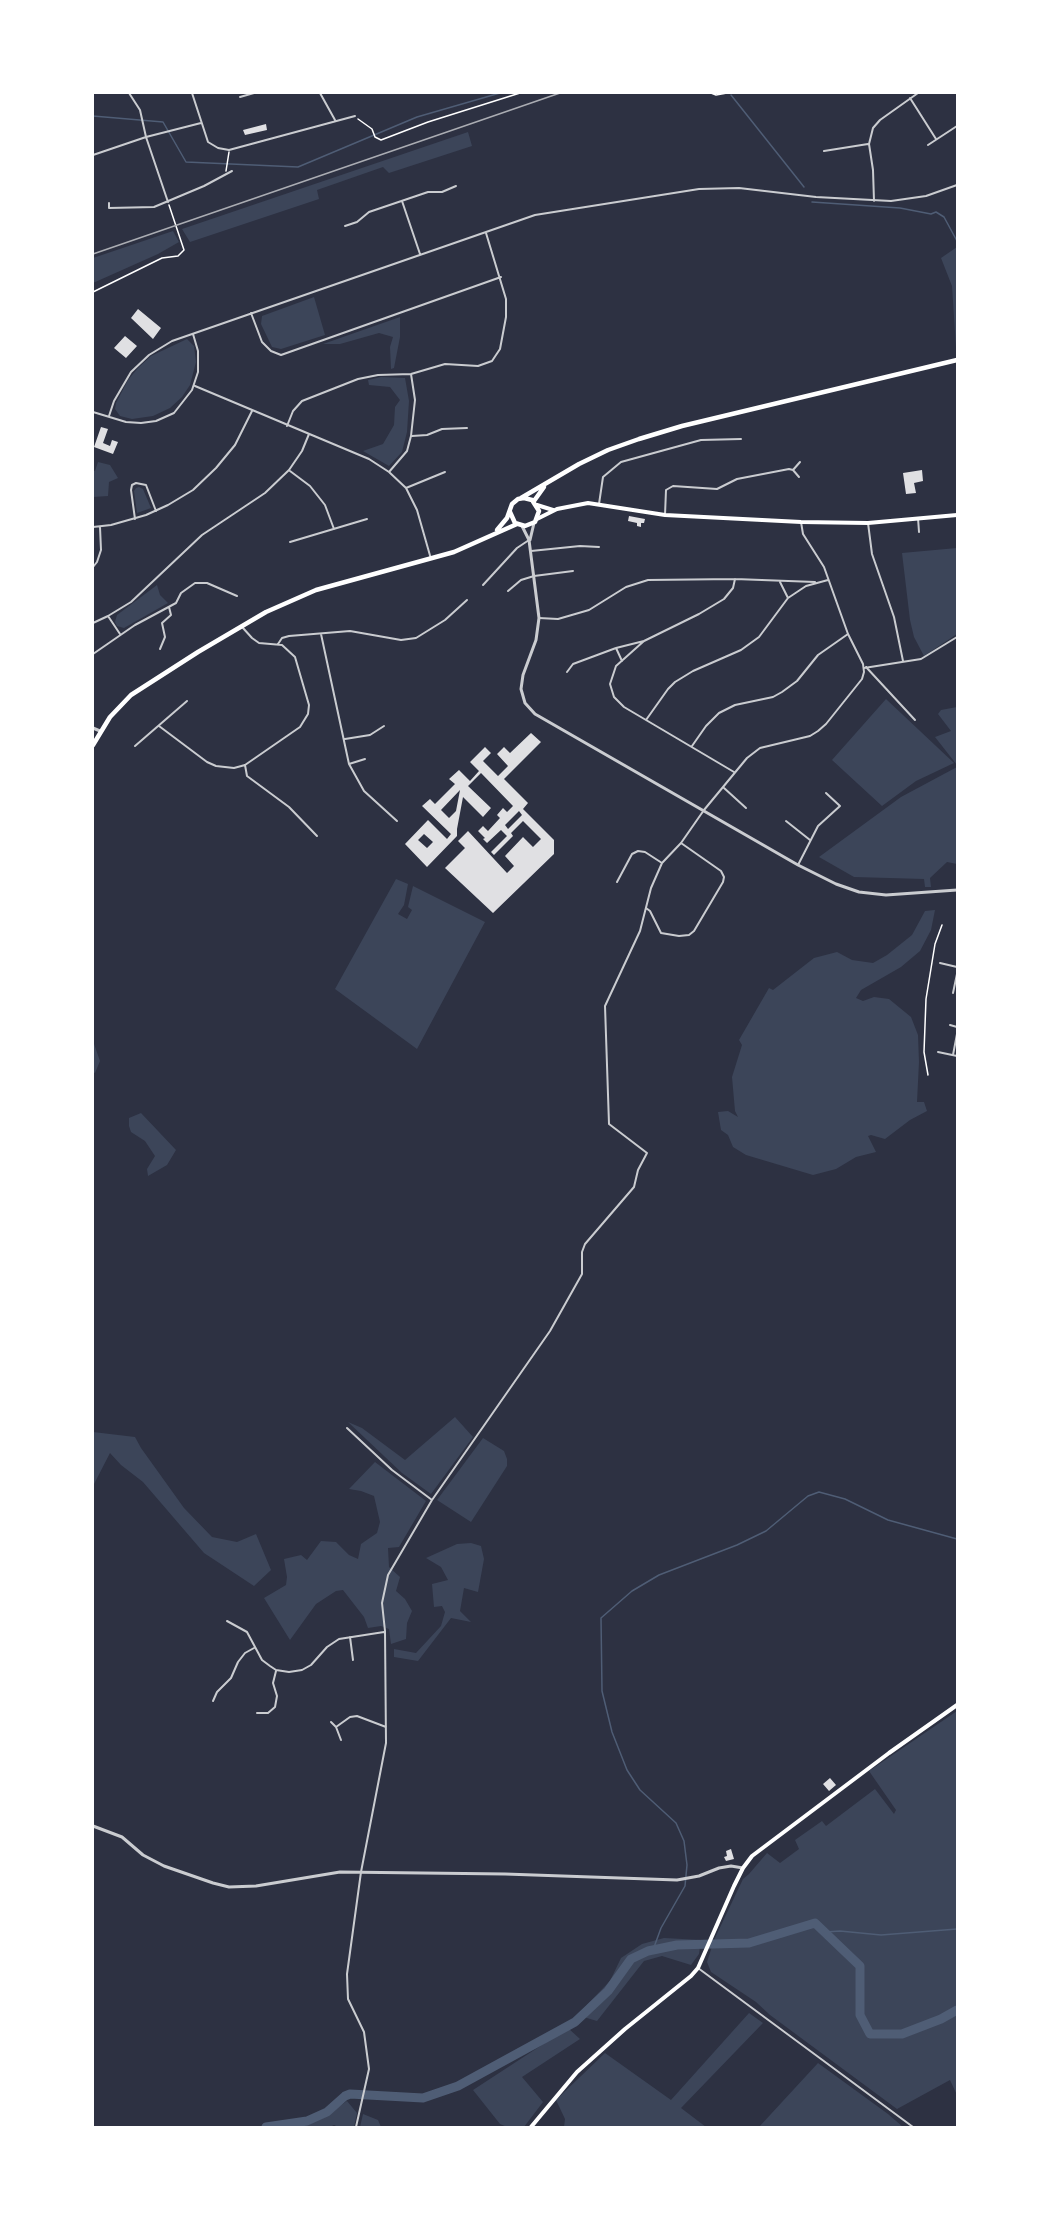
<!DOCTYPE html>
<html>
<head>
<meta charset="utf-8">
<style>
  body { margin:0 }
  #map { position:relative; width:1050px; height:2220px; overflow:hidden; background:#2d3142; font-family:Spectral,serif }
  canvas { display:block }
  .frame { position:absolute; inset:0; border:94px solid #fff; pointer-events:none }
</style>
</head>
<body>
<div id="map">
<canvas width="1050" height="2220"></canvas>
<div class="frame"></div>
</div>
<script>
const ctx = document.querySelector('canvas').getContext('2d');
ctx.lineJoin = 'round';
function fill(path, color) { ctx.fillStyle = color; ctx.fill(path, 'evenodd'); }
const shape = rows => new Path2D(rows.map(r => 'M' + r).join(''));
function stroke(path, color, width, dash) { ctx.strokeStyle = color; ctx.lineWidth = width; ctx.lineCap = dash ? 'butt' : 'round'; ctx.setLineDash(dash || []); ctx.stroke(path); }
fill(shape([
  [468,132,472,146,389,173,383,167,317,190,319,199,190,242,182,229],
  [173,231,179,242,158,254,93,283,93,258],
  [957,247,957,348,956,348,952,286,941,258],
  [314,297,325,335,281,349,272,347,261,324,262,316],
  [400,317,400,337,394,368,391,369,390,347,393,337,379,333,340,344,323,344],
  [187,339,194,346,196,362,190,385,182,397,170,408,153,416,132,419,120,416,115,409,116,403,128,380,138,368,151,356],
  [381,377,405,378,409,401,407,432,402,452,389,466,363,451,383,444,394,425,395,407,400,400,390,387,369,385,368,380],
  [98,462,110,465,118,478,109,482,108,496,93,497,93,470,95,471],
  [139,487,143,489,151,508,137,513,134,491,136,488],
  [957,548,957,634,924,656,914,637,910,620,902,553],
  [157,585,160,595,168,603,124,628,117,626,115,622,117,615],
  [886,699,954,763,916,781,882,806,832,760],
  [957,707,957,765,935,737,951,731,938,714,941,710],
  [957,767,957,864,947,862,930,878,931,887,925,887,924,879,854,877,819,857,901,797],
  [396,879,408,884,404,905,398,914,407,919,412,910,408,907,413,886,485,922,417,1049,335,989],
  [935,910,931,930,920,951,901,967,861,990,856,998,863,1001,874,997,889,999,911,1017,918,1035,919,1062,917,1102,924,1102,927,1111,910,1120,885,1139,871,1135,868,1136,876,1152,856,1157,836,1169,813,1175,746,1155,733,1147,728,1135,721,1130,718,1112,728,1111,738,1117,735,1111,732,1077,742,1045,739,1040,769,988,773,990,814,958,837,952,852,960,873,963,887,955,912,935,925,911],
  [93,1041,100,1061,95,1073,93,1072],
  [141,1113,176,1150,167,1165,148,1176,147,1169,155,1156,145,1141,131,1132,129,1126,129,1118],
  [455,1417,473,1437,431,1494,402,1473,348,1422,362,1428,405,1460],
  [93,1432,135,1437,141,1448,184,1508,212,1537,237,1542,256,1534,271,1570,254,1586,204,1553,143,1482,121,1465,110,1453,93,1486],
  [483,1438,504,1451,507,1459,507,1466,471,1522,437,1500],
  [375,1462,426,1501,399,1547,388,1548,389,1567,400,1577,396,1591,405,1599,412,1611,407,1623,406,1639,391,1644,389,1629,381,1626,368,1628,364,1617,343,1590,336,1591,316,1604,290,1640,264,1598,286,1585,287,1577,284,1559,301,1555,307,1560,321,1541,336,1542,349,1555,358,1559,361,1544,377,1533,380,1522,374,1496,361,1491,349,1489],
  [471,1543,481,1546,484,1559,478,1592,464,1588,460,1611,471,1622,451,1618,418,1661,394,1657,394,1649,416,1653,441,1626,445,1612,442,1606,434,1607,432,1584,448,1580,441,1567,426,1558,457,1544],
  [957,1711,957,2095,950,2080,897,2109,770,2015,756,2002,711,1972,707,1962,714,1940,743,1879,749,1874,767,1853,780,1863,799,1849,795,1840,822,1821,826,1826,875,1789,894,1814,896,1810,869,1771],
  [664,1938,701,1940,699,1954,691,1965,662,1956,644,1961,597,2021,577,2015,610,1981,621,1958,642,1944],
  [749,2013,763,2023,681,2108,706,2127,564,2127,565,2119,556,2100,605,2053,671,2100],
  [568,2028,580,2039,522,2077,543,2102,524,2127,507,2127,500,2124,473,2090],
  [818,2063,888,2114,903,2127,759,2127],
  [347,2101,357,2113,354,2127,338,2127,334,2125,330,2127,295,2127,293,2123,311,2122,323,2118],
  [363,2114,378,2120,381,2127,360,2127]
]), '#3c4559');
stroke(shape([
  [731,95,804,187],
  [93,116,163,122,186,162,298,167,417,117,500,93],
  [812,202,900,208,931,214,936,212,944,217,957,241],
  [825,1932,840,1931,881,1935,957,1929],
  [653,1950,661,1928,685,1886,687,1865,684,1841,676,1823,640,1790,627,1770,612,1732,602,1691,601,1618,632,1591,659,1575,737,1545,766,1531,808,1496,819,1492,845,1499,888,1520,957,1539]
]), '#4f5d75', 1.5);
stroke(shape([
  [266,2127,307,2121,327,2112,345,2096,350,2094,423,2098,458,2086,575,2022,608,1991,631,1959,648,1951,677,1945,749,1943,815,1923,860,1966,860,2015,870,2034,902,2034,941,2019,957,2010]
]), '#4f5d75', 9);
fill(shape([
  [266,124,267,130,245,135,243,130],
  [138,309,161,328,153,339,131,318],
  [125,336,137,346,126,358,114,348],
  [101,427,108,429,103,443,110,446,112,440,118,442,113,454,94,447],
  [922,470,923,481,914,483,916,493,906,494,903,473],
  [629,516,645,519,644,523,641,523,641,527,637,526,637,523,628,521],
  [531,733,541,742,504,779,528,803,523,809,554,840,554,854,493,913,445,868,465,848,458,841,468,831,507,873,514,866,505,856,523,837,533,847,541,839,523,821,511,833,513,836,494,855,491,852,507,836,501,830,487,843,483,839,485,838,478,831,483,826,488,831,500,818,497,815,503,808,507,812,513,806,481,773,468,786,491,808,483,817,463,797,457,829,457,836,427,867,405,844,428,820,447,839,451,834,422,806,430,799,435,804,455,784,449,779,459,770,470,781,479,771,470,762,485,747,491,753,483,761,498,776,508,766,497,754,504,747,510,753],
  [460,790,456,811,449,818,441,810],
  [519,811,522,815,508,829,505,825],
  [424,834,433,842,427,848,418,840],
  [830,1778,836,1785,829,1791,823,1784],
  [731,1849,734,1859,726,1861,724,1857,727,1856,726,1851]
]), '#e0e0e3');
stroke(shape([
  [711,93,716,95,727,93],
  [358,119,372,129,375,137,381,140,428,122,520,93],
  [226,171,229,152],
  [93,292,162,258,178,256,184,250,169,205],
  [928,1075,924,1052,926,999,935,944,942,925]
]), '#fff', 1.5);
stroke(shape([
  [129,93,140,110,146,137,168,202],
  [192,93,208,142,218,148,229,150,355,116],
  [320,93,335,120],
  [240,97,254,93],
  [910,98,936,139],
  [928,145,957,126],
  [824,151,868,144],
  [93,155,146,137,201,123],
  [402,201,420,254],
  [874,201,873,170,869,144,873,128,880,120,918,93],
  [109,203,109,208,154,207,204,186,232,171],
  [345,226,357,222,369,212,428,192,442,192,456,186],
  [251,313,262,342,271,351,281,355,501,277],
  [195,386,369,459,389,472,406,488,417,510,431,559],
  [93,412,126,422,141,423,156,421,174,413,192,390,198,372,198,351,193,334],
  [109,416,114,401,131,372,149,355,172,341,535,215,699,189,739,188,816,197,891,201,926,196,957,185],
  [287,426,293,411,302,401,358,379,378,375,411,374,445,364,478,366,492,361,500,349,506,317,506,299,486,233],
  [412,436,427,435,442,429,467,428],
  [793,470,800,462],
  [290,471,310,486,325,505,334,529],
  [389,472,407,451,411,436,415,400,411,374],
  [406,488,445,472],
  [599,504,603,477,621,462,701,440,741,439],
  [665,515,666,490,673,486,717,489,737,479,789,469,793,470,799,477],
  [918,518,919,532],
  [135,519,131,490,132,485,136,483,146,485,156,511],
  [868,523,872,554,894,617,903,661],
  [93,527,111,525,146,515,168,505,193,490,216,468,235,445,252,411],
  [290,542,367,519],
  [531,551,580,546,599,547],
  [93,567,97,562,101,550,100,527],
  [780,582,788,598],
  [483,585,517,548,529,540],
  [508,591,521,580,534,576,573,571],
  [108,616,120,634],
  [539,618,558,619,589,610,626,587,648,580,735,579,815,582],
  [93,623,108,616,131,602,202,535,265,493,289,470,302,451,309,434],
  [321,634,349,764,364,791,397,821],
  [278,644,282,638,289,636,350,631,401,640,416,638,445,620,467,600],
  [616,648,622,661],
  [160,649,165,637,162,623,171,615,169,607],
  [93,654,135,625,176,603,181,593,195,583,207,583,237,596],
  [866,667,915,720],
  [864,668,921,659,957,637],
  [567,672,573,664,616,648,644,641],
  [646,720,668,689,675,682,693,671,741,650,759,637,788,598,806,586,828,580],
  [159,726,207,762,216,766,234,768,245,765,300,727,308,714,309,705,295,657,282,645,259,643,252,638,243,628],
  [345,739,370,735,384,726],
  [135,746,187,701],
  [692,746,706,726,719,713,735,705,773,697,782,692,797,681,818,655,848,634],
  [349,764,365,759],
  [245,765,247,776,289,807,317,836],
  [734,772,624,707,614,697,610,684,616,666,644,641,699,614,724,599,733,588,735,579],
  [724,788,746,808],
  [786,821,810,840],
  [798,865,818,826,840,806,826,793],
  [617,882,632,854,638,851,645,852,662,863],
  [646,908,650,911,661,933,679,936,689,935,694,931,723,882,724,877,721,871,681,843],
  [940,963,957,967],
  [953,993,957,974],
  [950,1025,957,1027],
  [938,1052,957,1056],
  [953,1055,957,1034],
  [347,1428,392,1470,432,1500],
  [227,1621,247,1632,262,1660,270,1666,276,1670,289,1672,302,1670,311,1665,327,1647,339,1639,384,1632],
  [350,1637,353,1660],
  [213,1701,217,1692,231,1678,238,1662,245,1653,254,1648],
  [257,1713,268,1713,275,1707,277,1696,273,1683,276,1671],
  [331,1722,336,1727,341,1740],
  [336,1727,350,1717,357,1716,386,1727],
  [698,1968,913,2127],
  [356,2127,369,2069,364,2032,348,1999,347,1974,361,1872,386,1743,385,1631,382,1603,388,1575,432,1500,550,1331,582,1274,582,1252,585,1244,634,1187,638,1170,647,1153,609,1124,605,1006,640,931,651,888,662,863,681,843,704,810,747,758,760,748,810,736,818,731,826,724,862,679,864,672,863,664,848,634,824,567,803,534,801,522]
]), '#caccd0', 2);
stroke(shape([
  [522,526,529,540,539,618,536,640,523,675,521,689,525,703,535,714,798,865,836,884,859,892,886,895,957,890],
  [530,540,534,523],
  [93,728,100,731],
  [93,1826,122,1837,143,1855,164,1866,213,1883,229,1887,256,1886,340,1872,505,1874,677,1880,699,1876,719,1868,731,1866,743,1868]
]), '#caccd0', 3);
stroke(shape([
  [537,505,553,510],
  [537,519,557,509,588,503,665,515,801,522,868,523,957,515],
  [531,2127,577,2072,625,2029,691,1976,698,1968,734,1886,743,1868,752,1856,889,1753,957,1705]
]), '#fff', 4);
stroke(shape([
  [521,498,579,464,608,450,639,439,682,426,957,360],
  [534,501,544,487],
  [497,530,507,518,512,504,518,499,524,498,532,500,539,511,535,522,525,526,515,523,510,512],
  [93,745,110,717,131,695,198,652,266,612,316,590,454,552,517,524]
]), '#fff', 4.5);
stroke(shape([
  [93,254,560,93]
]), '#abadb3', 1.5);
</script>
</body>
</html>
